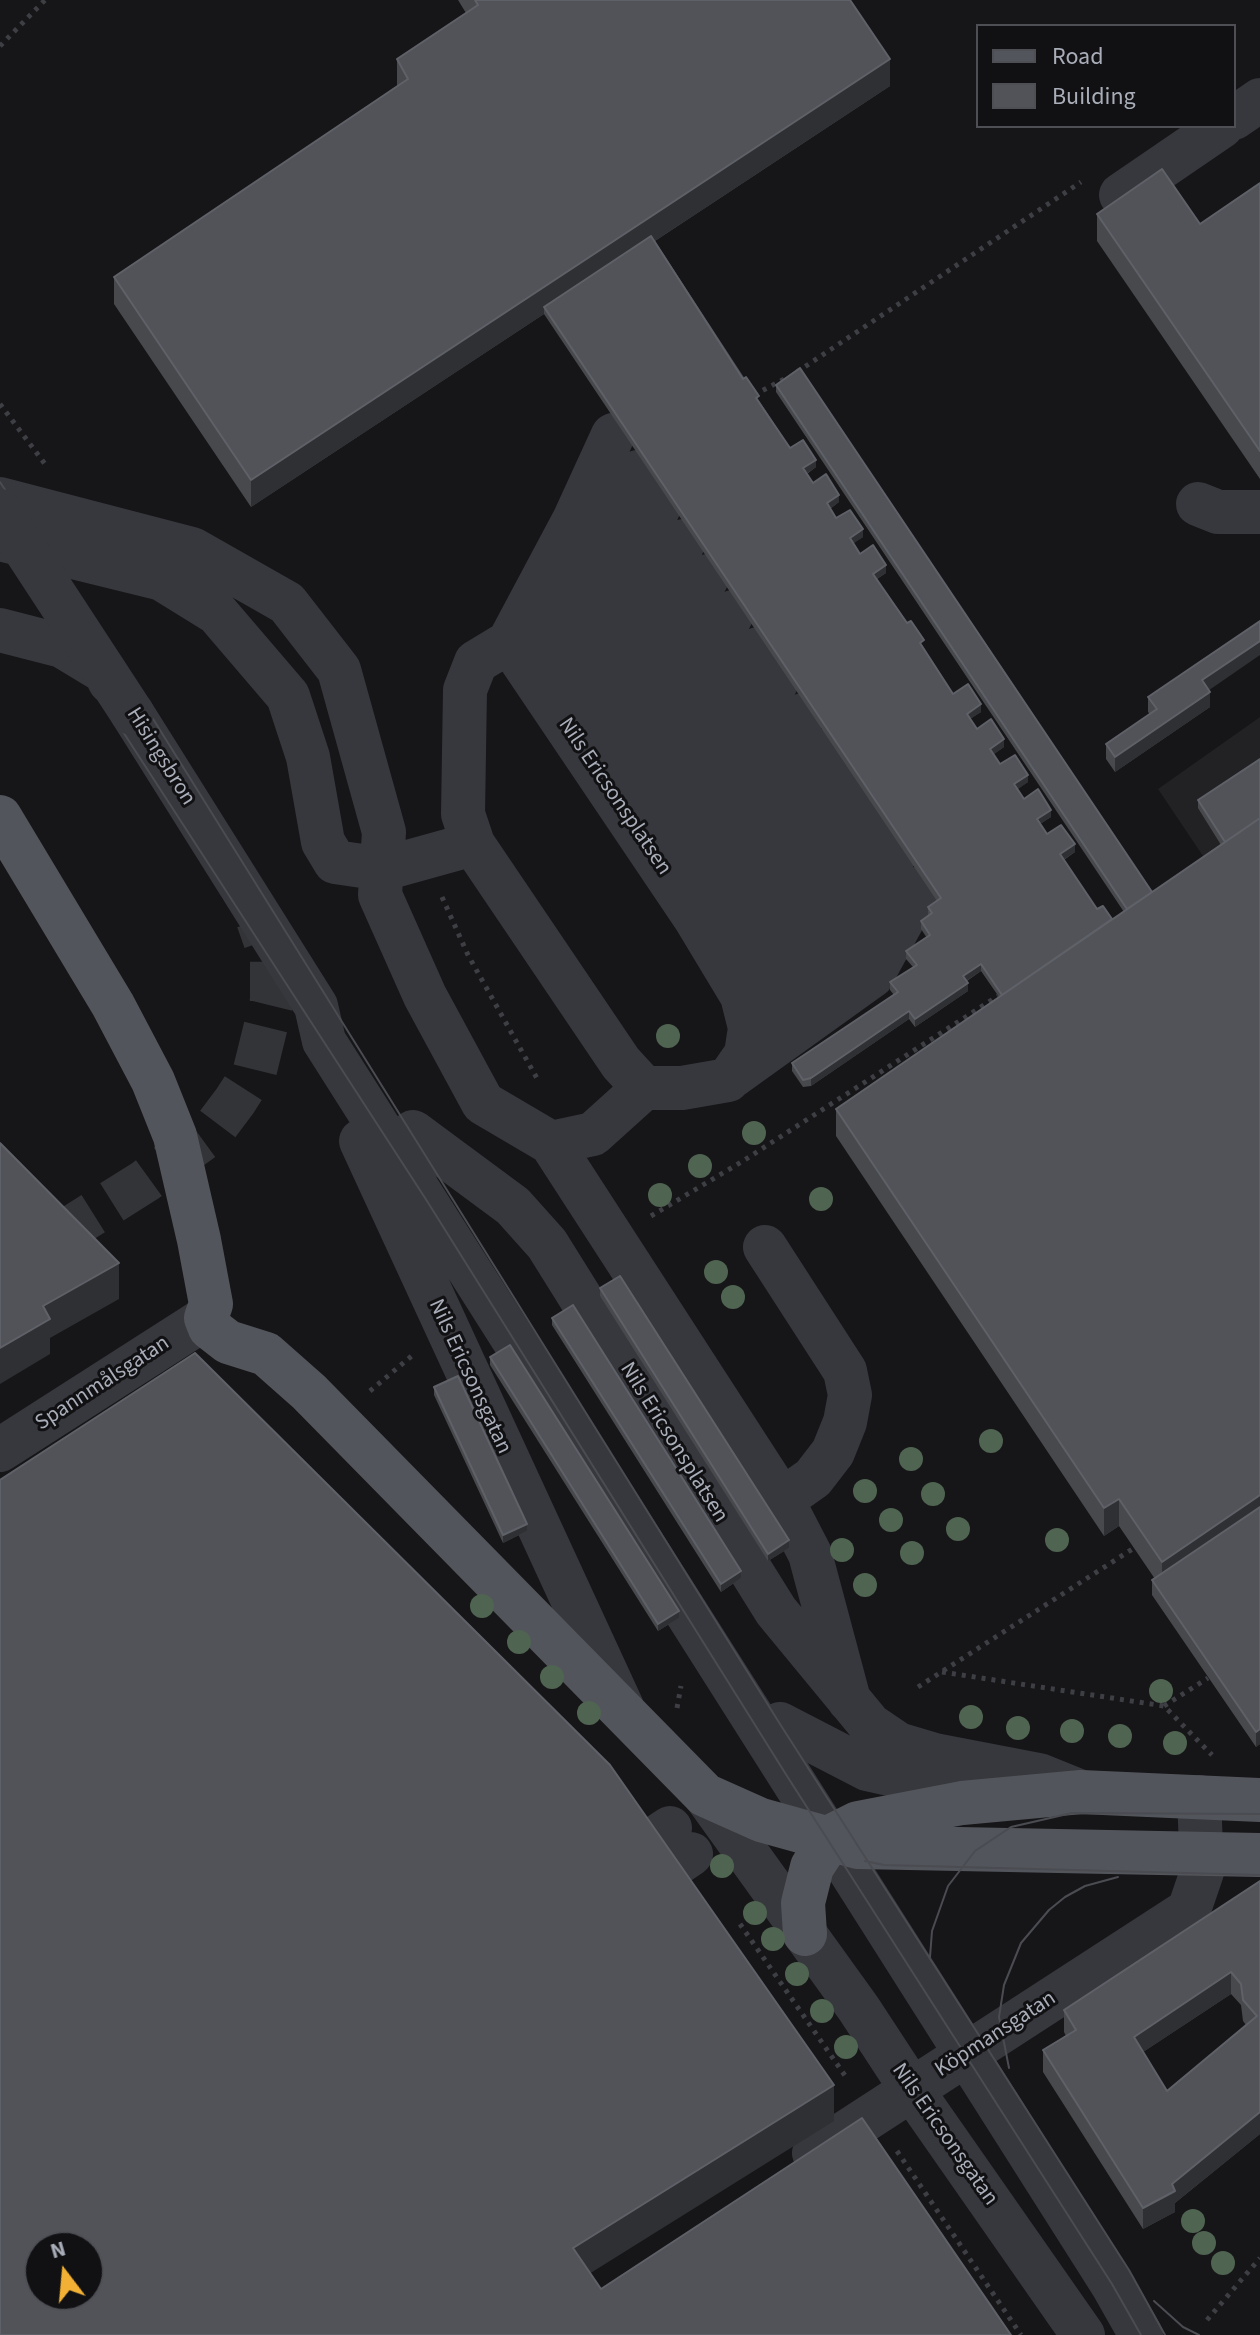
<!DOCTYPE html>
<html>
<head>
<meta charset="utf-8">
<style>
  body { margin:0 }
  #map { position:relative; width:1260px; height:2335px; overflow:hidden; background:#161618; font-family:"Source Sans 3",sans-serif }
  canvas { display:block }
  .legend { position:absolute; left:976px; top:24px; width:260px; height:104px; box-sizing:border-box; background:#111113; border:2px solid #4d4f55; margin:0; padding:10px 14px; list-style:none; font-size:24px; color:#a8adb8 }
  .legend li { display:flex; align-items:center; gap:16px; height:40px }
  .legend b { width:40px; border:2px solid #4d4f55 }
  .north { position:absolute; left:24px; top:2231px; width:80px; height:80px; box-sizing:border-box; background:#111113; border:2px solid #4d4f55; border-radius:50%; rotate:344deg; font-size:22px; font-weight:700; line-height:32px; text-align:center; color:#a8adb8 }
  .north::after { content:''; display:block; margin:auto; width:28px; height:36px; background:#f2b134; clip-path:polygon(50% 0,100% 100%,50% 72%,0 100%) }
</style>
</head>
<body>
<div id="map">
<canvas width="1260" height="2335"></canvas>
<ul class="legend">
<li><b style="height:10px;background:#53555c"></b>Road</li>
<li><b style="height:22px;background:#525359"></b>Building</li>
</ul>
<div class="north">N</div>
</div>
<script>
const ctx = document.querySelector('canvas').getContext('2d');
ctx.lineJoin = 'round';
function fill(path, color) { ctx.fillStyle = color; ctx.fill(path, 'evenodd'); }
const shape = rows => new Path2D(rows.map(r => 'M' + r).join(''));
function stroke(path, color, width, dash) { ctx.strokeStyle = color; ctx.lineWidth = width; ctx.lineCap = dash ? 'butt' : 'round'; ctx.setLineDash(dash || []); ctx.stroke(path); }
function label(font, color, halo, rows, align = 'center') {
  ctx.font = font + ' "Source Sans 3",sans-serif'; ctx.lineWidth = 6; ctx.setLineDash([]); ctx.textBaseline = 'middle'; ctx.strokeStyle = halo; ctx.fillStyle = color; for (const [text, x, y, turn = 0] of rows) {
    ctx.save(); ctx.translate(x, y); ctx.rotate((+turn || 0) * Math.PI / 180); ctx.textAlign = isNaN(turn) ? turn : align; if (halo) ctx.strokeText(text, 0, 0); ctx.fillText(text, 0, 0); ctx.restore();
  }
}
fill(shape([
  [1260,717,1260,941,1158,789]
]), '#222225');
stroke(shape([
  [56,1237,145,1181,211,1133,235,1101,255,1070,272,1001,272,960,258,920]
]), '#333438', 44, [44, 22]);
stroke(shape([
  [0,46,45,0],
  [797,372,1081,182],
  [754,395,788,377],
  [0,404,45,464],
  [442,897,468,955,539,1082],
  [651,1216,743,1161,998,996],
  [370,1391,414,1354],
  [942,1672,1164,1706,1212,1755],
  [918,1687,1134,1548],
  [1164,1706,1208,1678],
  [677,1708,681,1686],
  [740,1924,848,2080],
  [897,2151,1021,2335],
  [1207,2320,1260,2258]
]), '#3d3f44', 5, [4, 6]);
stroke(shape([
  [1234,118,1260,100],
  [1121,195,1222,126],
  [0,499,192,549,287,603,339,670,384,832,380,895,425,996,483,1103,551,1143,782,1500,810,1554,849,1700],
  [1198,504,1218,512,1260,512],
  [0,539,162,579,217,613,288,696,308,757,323,842,335,862,383,869,473,844],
  [0,630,62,646,105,672,110,682],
  [509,642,575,518,613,435],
  [532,676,638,472],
  [553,707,621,589,660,505],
  [132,713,316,1006,324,1041,1112,2284,1141,2335],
  [576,740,644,625,684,541],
  [603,780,708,576],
  [625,813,733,612],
  [649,850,758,649],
  [670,881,735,766,778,679],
  [695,918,760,803,803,715],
  [721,961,826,750],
  [801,994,849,941,896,852],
  [744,1002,849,783],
  [747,1052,829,909,872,817],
  [730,1078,872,976,920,888],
  [413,1132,513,1206,547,1244,776,1611,870,1725,898,1744,935,1755,1039,1775,1081,1792],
  [361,1141,622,1707],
  [551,1143,593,1134,644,1088,682,1088,728,1080,746,1054,750,1028,742,996,695,918,509,642,476,662,465,690,463,814,473,844,621,1063,644,1088],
  [765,1247,845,1371,850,1395,845,1422,833,1452,813,1478,782,1500],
  [0,1450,206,1318],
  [780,1724,867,1769,980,1794],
  [705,1795,859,2009,912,2090,1083,2335],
  [616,1873,643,1846,670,1828],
  [663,1873,691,1854],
  [814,2153,1189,1910,1202,1872,1199,1797]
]), '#37383d', 44);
stroke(shape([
  [0,817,113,1005,153,1081,175,1136,199,1240,211,1304,206,1318,210,1328,228,1342,266,1354,309,1392,705,1795,761,1820,858,1847,1260,1855],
  [805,1934,803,1903,812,1867,832,1836,858,1823,962,1803,1081,1792,1260,1800]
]), '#53555c', 44);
stroke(shape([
  [0,482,145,706,780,1724,1129,2270,1165,2335],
  [0,542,427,1201,787,1776,1112,2284,1141,2335],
  [865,1861,884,1865,1260,1875],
  [930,1957,932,1931,948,1886,975,1851,1011,1827,1072,1813,1260,1814],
  [1009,2068,999,2017,1004,1985,1021,1943,1049,1910,1065,1897,1085,1886,1118,1877],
  [1154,2301,1183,2327,1199,2335]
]), '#4a4c52', 2);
stroke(shape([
  [0,511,132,713]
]), '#37383d', 44);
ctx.fillStyle = '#506452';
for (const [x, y] of [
  [668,1036],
  [754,1133],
  [700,1166],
  [660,1195],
  [821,1199],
  [716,1272],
  [733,1297],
  [991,1441],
  [911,1459],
  [865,1491],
  [933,1494],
  [891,1520],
  [958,1529],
  [1057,1540],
  [842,1550],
  [912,1553],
  [865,1585],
  [482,1606],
  [519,1642],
  [552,1677],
  [1161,1691],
  [589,1713],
  [971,1717],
  [1018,1728],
  [1072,1731],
  [1120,1736],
  [1175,1743],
  [722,1866],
  [755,1913],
  [773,1939],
  [797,1974],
  [822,2011],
  [846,2047],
  [1193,2221],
  [1204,2243],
  [1223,2263]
]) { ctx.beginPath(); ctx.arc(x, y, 12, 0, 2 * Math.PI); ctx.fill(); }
fill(shape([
  [458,0,850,0,890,86,655,241,790,448,816,467,807,474,813,483,839,502,830,509,836,518,863,537,853,543,860,554,886,573,877,579,953,694,981,712,970,719,977,729,1004,747,994,754,1000,764,1028,782,1017,789,1024,799,1051,817,1040,824,1047,834,1075,852,1064,860,1097,909,1112,919,1124,912,776,392,776,385,1152,892,1221,845,1198,808,1198,800,1260,759,1260,1744,1256,1747,1152,1595,1152,1580,1155,1579,1119,1526,1104,1536,836,1136,836,1109,999,997,981,971,967,981,968,991,915,1027,909,1019,811,1086,803,1087,792,1071,792,1063,894,995,890,990,890,982,913,967,906,959,906,951,927,938,921,929,921,921,928,916,928,907,937,901,544,314,251,507,114,304,114,277,397,86,397,59,466,13],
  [1260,183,1260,479,1097,241,1097,214,1200,224],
  [1209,690,1210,707,1115,772,1106,759,1106,744,1150,714,1148,712,1148,697],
  [600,1288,789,1548,768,1561,600,1296],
  [552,1318,741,1578,721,1592,552,1325],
  [490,1357,679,1618,658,1631,490,1365],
  [434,1387,527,1531,503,1543,434,1395],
  [1260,1881,1260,2134,1175,2203,1175,2212,1143,2229,1043,2072,1043,2050,1066,2036,1064,2032,1064,2010],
  [1231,1994,1241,2005,1243,2021,1246,2025,1167,2091,1143,2052]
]), '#47494d');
fill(shape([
  [890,59,890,86,547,312,544,307,544,314,251,507,251,480],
  [816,460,816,467,803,476,803,468],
  [839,495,839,502,827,511,827,503],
  [863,529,863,537,850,546,850,538],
  [886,565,886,573,873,581,873,574],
  [1260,641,1260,655,1202,695,1202,680],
  [1210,692,1210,707,1115,772,1115,757],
  [981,704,981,712,967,721,967,714],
  [1004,739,1004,747,990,757,990,749],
  [1028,775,1028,782,1014,792,1014,784],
  [1051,810,1051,817,1037,826,1037,819],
  [1075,844,1075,852,1060,862,1060,854],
  [981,964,981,971,963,983,963,976],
  [968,983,968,991,915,1027,915,1019],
  [909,1011,909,1019,811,1086,811,1078],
  [119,1263,119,1299,50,1338,50,1354,0,1384,0,1348,43,1306],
  [1260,1495,1260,1522,1162,1589,1162,1562],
  [1119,1499,1119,1526,1104,1536,1104,1508],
  [527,1524,527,1531,503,1543,503,1535],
  [789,1540,789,1548,768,1561,768,1554],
  [741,1571,741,1578,721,1592,721,1584],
  [679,1611,679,1618,658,1631,658,1624],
  [1260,1729,1260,1744,1256,1747,1256,1732],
  [1231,1972,1231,1994,1134,2058,1134,2037],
  [834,2085,834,2121,573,2284,573,2248],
  [1260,2112,1260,2134,1175,2203,1175,2212,1143,2229,1143,2208]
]), '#2f3033');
const building = shape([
  [475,0,850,0,890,59,251,480,114,277,408,79,397,59,478,5,475,0],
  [1162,169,1200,224,1260,183,1260,451,1097,214,1162,169],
  [651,236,743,379,746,377,759,396,756,398,790,448,803,440,816,460,803,468,813,483,826,474,839,495,827,503,836,518,850,510,863,529,850,538,860,554,873,545,886,565,873,574,907,623,911,621,924,640,920,643,953,694,968,684,981,704,967,714,977,729,991,719,1004,739,990,749,1000,764,1015,755,1028,775,1014,784,1024,799,1038,789,1051,810,1037,819,1047,834,1061,825,1075,844,1060,854,1097,909,1103,906,1112,919,1002,995,981,964,963,976,968,983,915,1019,909,1011,811,1078,803,1080,792,1063,898,992,890,982,917,965,906,951,930,935,921,921,932,913,928,907,941,898,544,307,651,236],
  [800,368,1152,892,1127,909,776,385,800,368],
  [1260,621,1260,641,1202,680,1210,692,1115,757,1106,744,1157,709,1148,697,1260,621],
  [1260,759,1260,818,1225,842,1198,800,1260,759],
  [1260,818,1260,1495,1162,1562,1119,1499,1104,1508,836,1109,1260,818],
  [0,1143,119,1263,43,1306,50,1319,0,1348,0,1143],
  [620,1276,789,1540,768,1554,600,1288,620,1276],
  [573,1305,741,1571,721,1584,552,1318,573,1305],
  [510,1345,679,1611,658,1624,490,1357,510,1345],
  [195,1353,610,1765,834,2085,573,2248,601,2289,862,2118,1011,2335,0,2335,0,1480,195,1353],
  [40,2247,88,2247,88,2295,40,2295,40,2247],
  [458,1376,527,1524,503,1535,434,1387,458,1376],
  [1260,1507,1260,1729,1256,1732,1152,1580,1260,1507],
  [1260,1881,1260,2112,1172,2184,1175,2191,1143,2208,1043,2050,1076,2030,1064,2010,1260,1881],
  [1231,1972,1241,1984,1243,2000,1257,2016,1167,2091,1134,2037,1231,1972]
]);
fill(building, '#525359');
stroke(building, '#5f6168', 2);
label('22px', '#a8adb8', '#111113', [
  ["Hisingsbron",160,757,58],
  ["Nils Ericsonsplatsen",614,797,56],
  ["Nils Ericsonsgatan",469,1377,65],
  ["Spannmålsgatan",103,1384,-33],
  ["Nils Ericsonsplatsen",673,1443,58],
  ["Köpmansgatan",996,2035,-33],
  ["Nils Ericsonsgatan",944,2135,55]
]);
</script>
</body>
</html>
